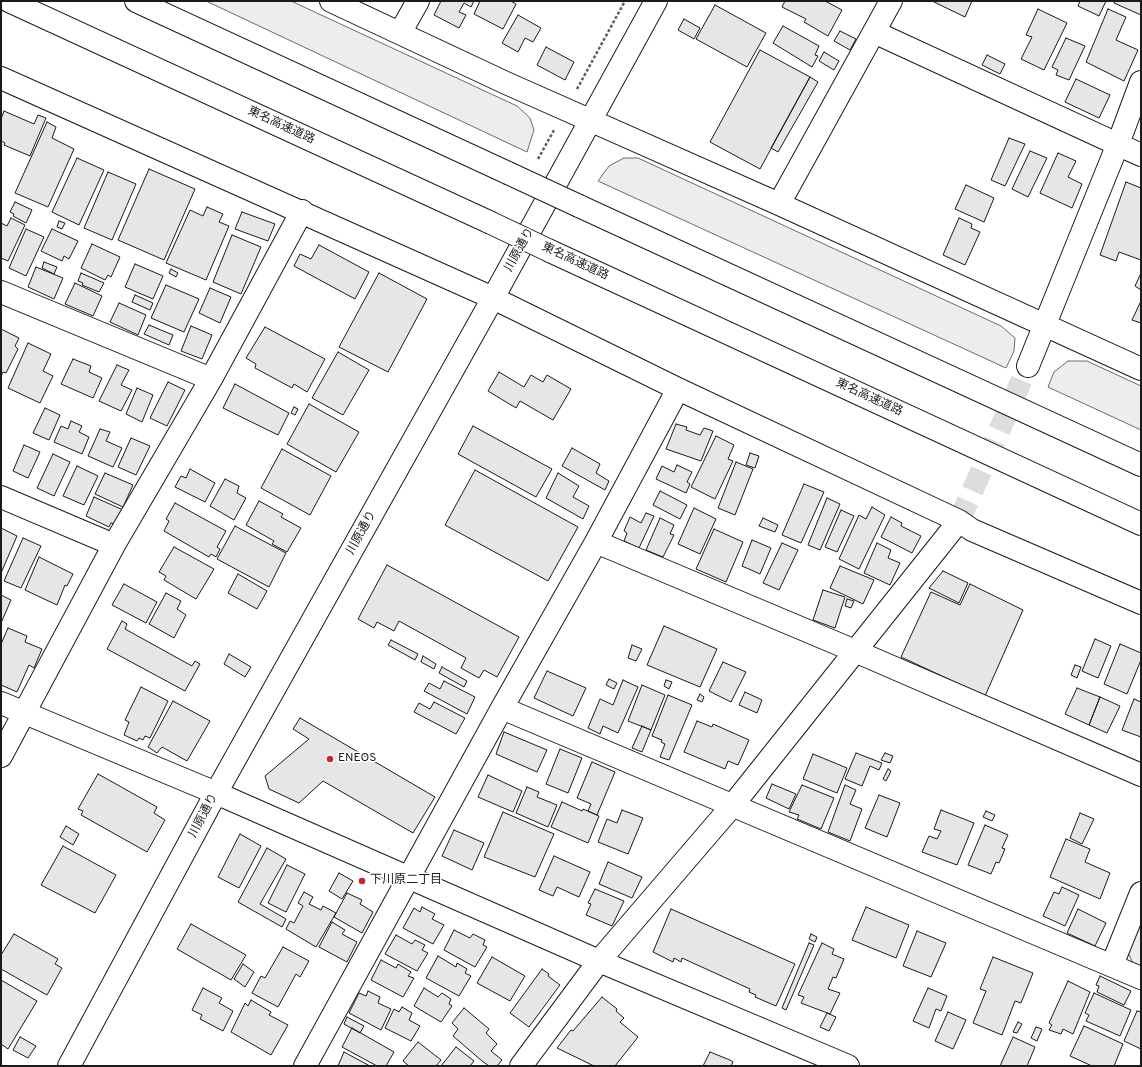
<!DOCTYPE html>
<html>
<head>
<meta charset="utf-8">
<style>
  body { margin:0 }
  #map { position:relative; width:1142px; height:1067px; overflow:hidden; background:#fff; font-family:Overpass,sans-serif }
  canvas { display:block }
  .frame { position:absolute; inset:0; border:2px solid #1a1a1a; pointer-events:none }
</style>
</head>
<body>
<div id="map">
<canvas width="1142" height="1067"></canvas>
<div class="frame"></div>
</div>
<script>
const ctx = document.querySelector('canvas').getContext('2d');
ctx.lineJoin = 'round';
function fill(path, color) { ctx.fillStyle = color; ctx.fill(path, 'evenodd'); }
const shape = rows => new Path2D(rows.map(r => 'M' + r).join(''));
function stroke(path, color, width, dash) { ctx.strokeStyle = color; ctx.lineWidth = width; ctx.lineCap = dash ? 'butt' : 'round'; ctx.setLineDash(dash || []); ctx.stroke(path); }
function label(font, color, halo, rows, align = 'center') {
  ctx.font = font + ' Overpass,"Noto Sans JP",sans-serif'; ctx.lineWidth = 3; ctx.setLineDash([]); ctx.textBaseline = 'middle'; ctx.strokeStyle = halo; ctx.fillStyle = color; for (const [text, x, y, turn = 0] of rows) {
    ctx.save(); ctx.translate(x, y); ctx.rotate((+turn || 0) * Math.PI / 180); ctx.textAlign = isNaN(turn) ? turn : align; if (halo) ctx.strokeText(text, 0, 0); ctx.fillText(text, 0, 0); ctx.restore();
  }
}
const built = shape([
  [206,1,291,1,517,106,530,118,534,130,527,152,206,1],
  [624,158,638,158,1001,326,1015,338,1014,351,1006,368,598,181,609,166,624,158],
  [1068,361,1087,361,1141,386,1141,430,1048,387,1054,372,1068,361],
  [1141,920,1141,968,1134,966,1128,952,1141,920]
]);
fill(built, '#ededed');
stroke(built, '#6a6a6a', 1);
const building = shape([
  [441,1,474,1,471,7,464,3,459,12,466,15,459,28,434,15,441,1],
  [480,1,511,1,516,4,503,29,474,14,480,1],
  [785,1,825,1,842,10,828,36,804,22,806,19,782,7,785,1],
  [932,1,972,1,965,17,932,1],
  [1080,1,1106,1,1099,16,1078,6,1080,1],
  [1115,1,1141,1,1141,15,1114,3,1115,1],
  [715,5,766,33,747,67,696,39,715,5],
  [1038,9,1067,23,1044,70,1021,59,1032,37,1026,35,1038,9],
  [1108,9,1126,17,1116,40,1138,50,1124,81,1086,62,1108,9],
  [518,15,541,28,533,42,525,38,518,52,502,43,518,15],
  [684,19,700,28,694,39,678,30,684,19],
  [783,26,819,46,815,55,818,56,812,67,773,43,783,26],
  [840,31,856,39,850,50,834,41,840,31],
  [1066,38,1085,46,1069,80,1056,75,1058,70,1052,67,1066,38],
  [546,47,574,62,565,80,537,65,546,47],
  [760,50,810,77,760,169,710,142,760,50],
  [824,52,839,61,834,70,819,61,824,52],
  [987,55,1005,64,1000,74,982,65,987,55],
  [810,77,818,82,778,152,771,148,810,77],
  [1076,79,1110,95,1099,118,1065,102,1076,79],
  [4,111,34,124,38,115,46,118,30,156,4,145,5,143,1,141,1,119,4,111],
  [47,122,56,127,52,138,74,149,48,207,15,193,47,122],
  [1009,138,1025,144,1005,186,991,180,1009,138],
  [1030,151,1047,158,1028,197,1012,189,1030,151],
  [1058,153,1076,161,1068,177,1082,184,1072,208,1040,193,1058,153],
  [77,158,104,170,79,225,52,212,77,158],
  [149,169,195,189,164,260,118,240,149,169],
  [108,172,136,184,112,240,84,228,108,172],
  [1126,182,1141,188,1141,260,1119,252,1116,261,1100,255,1126,182],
  [966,185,994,198,984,222,955,209,966,185],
  [15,202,32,210,26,223,13,216,14,214,10,212,15,202],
  [207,207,223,214,219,222,229,226,206,280,166,263,190,210,203,216,207,207],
  [242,212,275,224,268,241,235,229,242,212],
  [11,218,25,225,8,261,1,258,1,223,7,226,11,218],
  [959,218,972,224,971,228,980,232,965,265,943,255,959,218],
  [59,221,65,223,62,229,57,227,59,221],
  [26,229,44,237,26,276,9,268,26,229],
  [52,229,78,241,69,259,64,256,62,261,41,251,52,229],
  [232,235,261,247,241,294,213,282,232,235],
  [92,244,120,257,111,277,108,275,105,280,81,268,92,244],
  [319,245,369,272,355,299,294,266,300,254,311,259,319,245],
  [44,262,57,267,54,274,42,268,44,262],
  [135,264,163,276,153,299,125,287,135,264],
  [36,267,63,278,54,299,28,287,36,267],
  [171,269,178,273,176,277,169,273,171,269],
  [81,273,104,283,99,292,82,285,83,283,78,281,81,273],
  [379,273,427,299,388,372,339,347,379,273],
  [1141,273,1141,290,1135,286,1141,273],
  [75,283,102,296,93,316,65,304,75,283],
  [166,285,199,299,184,332,151,318,166,285],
  [210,288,231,297,220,323,199,313,210,288],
  [135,295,153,303,150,310,132,302,135,295],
  [1141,301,1141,323,1132,320,1141,301],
  [119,303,146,315,138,335,110,322,119,303],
  [149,325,173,335,169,345,144,334,149,325],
  [191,326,212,335,202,359,181,351,191,326],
  [265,327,325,359,307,392,294,384,292,388,255,368,256,364,246,358,265,327],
  [1,329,19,338,15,346,18,349,6,373,3,372,1,376,1,329],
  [28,343,51,354,43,371,53,376,40,403,8,388,28,343],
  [338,352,369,370,343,415,312,398,338,352],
  [73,359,91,366,89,372,102,378,93,398,61,384,73,359],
  [117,365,129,370,121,385,132,390,121,411,99,401,117,365],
  [499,372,524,387,531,375,543,382,547,375,571,389,553,420,520,401,516,408,488,391,499,372],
  [168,382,185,390,167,426,150,418,168,382],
  [235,384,289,413,278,435,223,408,235,384],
  [137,388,153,395,142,422,126,414,137,388],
  [309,404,359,432,336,472,287,444,309,404],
  [294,407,298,409,295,415,291,413,294,407],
  [45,408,60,415,49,440,33,433,45,408],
  [71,421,82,426,79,432,89,437,82,454,54,442,61,426,68,429,71,421],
  [676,424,687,427,686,430,700,435,704,428,713,431,701,461,666,449,676,424],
  [473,426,552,469,536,497,458,454,473,426],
  [100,429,110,432,106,441,122,448,113,467,88,456,100,429],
  [716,436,734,445,728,459,733,461,715,499,691,487,716,436],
  [131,438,150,446,136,475,118,467,131,438],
  [24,445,40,452,28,478,13,471,24,445],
  [572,448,600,464,596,473,609,481,605,490,562,466,572,448],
  [282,449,331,476,310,515,261,488,282,449],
  [750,453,759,456,755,468,746,465,750,453],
  [53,454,70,462,54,496,37,488,53,454],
  [736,462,753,469,735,515,718,508,736,462],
  [677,465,692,472,687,482,690,484,686,493,656,479,662,466,674,472,677,465],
  [77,466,98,476,84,505,63,496,77,466],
  [190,469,215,483,205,502,175,487,181,476,186,478,190,469],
  [475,470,578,527,548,581,445,525,475,470],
  [105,473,133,485,123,507,95,494,105,473],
  [558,473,579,486,573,497,589,506,583,519,546,498,558,473],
  [225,479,239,486,237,493,246,498,234,520,210,506,225,479],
  [804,484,824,492,801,543,782,535,804,484],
  [660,491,687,505,680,519,653,505,660,491],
  [94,497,123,510,116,524,111,523,109,527,86,516,94,497],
  [827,498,840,504,820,550,808,545,827,498],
  [259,501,283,514,281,517,301,528,287,552,272,544,274,541,246,525,259,501],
  [175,503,226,531,217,547,220,549,216,557,211,554,209,557,164,531,169,521,166,519,175,503],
  [872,507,885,515,859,569,839,559,859,515,866,519,872,507],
  [694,508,716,519,700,554,678,544,694,508],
  [841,510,854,516,837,552,825,547,841,510],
  [646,513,654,516,639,548,624,541,627,533,624,531,630,517,641,523,646,513],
  [891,517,902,523,901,526,921,536,912,553,881,537,891,517],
  [660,518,674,525,670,534,674,535,663,557,646,550,660,518],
  [763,518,778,525,775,532,759,526,763,518],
  [235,526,286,553,269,587,217,559,235,526],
  [1,528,17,536,1,573,1,528],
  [714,529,743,542,726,582,696,569,714,529],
  [23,538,41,546,21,588,4,581,23,538],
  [752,540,771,548,760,574,742,566,752,540],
  [782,543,798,550,779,590,763,583,782,543],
  [877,543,891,550,888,558,900,563,890,585,864,573,877,543],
  [174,547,214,569,196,599,164,580,166,576,159,572,174,547],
  [39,557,73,574,67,586,65,585,57,605,25,590,39,557],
  [387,565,519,637,497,677,484,670,479,678,461,668,466,658,399,621,394,631,377,622,374,628,358,619,387,565],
  [840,566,874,580,863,604,830,588,840,566],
  [943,571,968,583,959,603,929,588,943,571],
  [238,574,267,591,257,609,228,593,238,574],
  [124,584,157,602,146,623,112,605,124,584],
  [970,584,1023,610,985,696,901,657,931,592,960,605,970,584],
  [823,590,845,597,835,628,813,620,823,590],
  [166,593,181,601,177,609,186,615,174,638,149,624,166,593],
  [1,595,11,600,1,623,1,595],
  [847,599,854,601,851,608,845,606,847,599],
  [122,621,127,624,125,629,192,666,195,661,200,664,185,691,107,649,122,621],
  [664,626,717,649,700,687,647,665,664,626],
  [8,628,27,636,25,642,42,649,34,668,29,665,17,692,1,685,1,644,8,628],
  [1095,639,1111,646,1098,678,1082,671,1095,639],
  [391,640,418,654,415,660,388,645,391,640],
  [1120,644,1141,653,1141,660,1127,694,1104,684,1120,644],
  [632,645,642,649,636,661,628,658,632,645],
  [229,654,251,667,245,677,224,664,229,654],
  [423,656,436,664,434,669,421,662,423,656],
  [723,662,746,672,731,702,709,691,723,662],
  [1075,665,1081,667,1077,678,1071,675,1075,665],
  [442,667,467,681,464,687,439,673,442,667],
  [547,671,586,688,573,716,534,698,547,671],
  [609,679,617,683,614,689,606,685,609,679],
  [623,680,638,687,618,733,603,726,600,734,588,728,600,699,613,705,623,680],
  [666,680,672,682,669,689,664,686,666,680],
  [444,681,475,697,467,714,424,691,429,683,440,689,444,681],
  [642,685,665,695,651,730,628,721,642,685],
  [141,687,168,701,150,738,145,736,143,740,139,738,137,741,124,735,129,722,125,720,141,687],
  [1077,688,1100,697,1089,725,1065,714,1077,688],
  [745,692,762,700,757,713,739,705,745,692],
  [700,694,704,697,702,702,697,700,700,694],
  [668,695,692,705,669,760,660,757,665,744,661,742,662,740,652,736,668,695],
  [1100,697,1120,706,1107,733,1089,725,1100,697],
  [1134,699,1141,702,1141,737,1122,730,1134,699],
  [173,701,210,721,187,761,162,747,157,753,148,747,173,701],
  [434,702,465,718,456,734,414,712,419,703,430,709,434,702],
  [300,718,435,797,413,833,323,781,299,803,269,789,265,776,309,739,293,729,300,718],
  [697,721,712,727,713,724,749,740,738,765,728,761,725,769,684,752,697,721],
  [642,726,651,730,642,752,632,748,642,726],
  [504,732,547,750,537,772,496,754,504,732],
  [560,749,582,758,568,793,546,784,560,749],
  [856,753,882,763,879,770,870,766,862,786,845,779,856,753],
  [885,753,893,756,890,763,881,760,885,753],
  [813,754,847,768,837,793,803,779,813,754],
  [592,762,615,772,597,815,588,811,591,804,577,798,592,762],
  [888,769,891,771,886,781,883,779,888,769],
  [98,774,157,807,154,813,165,820,147,852,81,815,83,811,78,809,98,774],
  [488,775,522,791,513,812,478,797,488,775],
  [772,784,796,794,789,809,766,798,772,784],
  [802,785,834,798,821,829,797,819,799,815,789,812,802,785],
  [845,785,856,790,850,804,862,809,850,841,828,832,845,785],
  [527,787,539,792,537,797,557,805,548,827,516,813,527,787],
  [879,795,900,803,887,837,865,828,879,795],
  [562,802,582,811,583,809,599,816,588,843,551,827,562,802],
  [622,810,643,818,628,854,598,842,607,819,617,823,622,810],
  [941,810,974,823,957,865,922,852,929,836,937,839,941,831,934,829,941,810],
  [986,811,995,815,992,821,983,817,986,811],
  [503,812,554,834,535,877,484,857,503,812],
  [1080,813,1094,819,1082,844,1070,838,1080,813],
  [985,825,1008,835,1002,848,1005,849,999,863,996,862,991,874,968,865,985,825],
  [66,826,79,834,73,845,60,837,66,826],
  [454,830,484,843,472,870,442,856,454,830],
  [240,834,261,846,239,888,218,877,240,834],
  [1066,839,1090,849,1085,862,1110,873,1100,899,1050,877,1066,839],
  [63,846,116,875,95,913,41,885,63,846],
  [267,848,286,859,260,904,286,919,282,927,238,902,267,848],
  [554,856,590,872,579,897,557,887,553,896,539,890,554,856],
  [608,862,642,877,632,898,599,884,608,862],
  [287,865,305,874,286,912,268,903,287,865],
  [339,873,353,881,342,899,329,891,339,873],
  [1062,887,1079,895,1065,926,1043,916,1054,892,1059,894,1062,887],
  [595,889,624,901,612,926,586,915,591,904,588,903,595,889],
  [304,892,313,897,309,904,321,910,323,906,336,913,316,947,286,929,290,921,294,923,303,906,298,903,304,892],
  [347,893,362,900,360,904,373,912,362,933,334,917,347,893],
  [422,907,435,914,432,919,444,925,433,944,403,928,414,908,420,912,422,907],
  [866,907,909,925,896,958,852,940,866,907],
  [671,909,795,964,776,1006,755,997,756,995,749,992,750,989,682,958,681,962,674,958,673,962,653,952,671,909],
  [1078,909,1106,923,1095,946,1067,933,1078,909],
  [332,922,345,930,342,934,357,942,347,962,319,947,332,922],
  [191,924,246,955,231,980,177,949,191,924],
  [454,930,470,938,473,934,485,940,483,945,487,947,475,967,444,950,454,930],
  [917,931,946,943,931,977,903,966,917,931],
  [14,934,58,959,55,964,62,968,47,995,1,969,1,955,14,934],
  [811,934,817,937,815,942,809,939,811,934],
  [396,935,412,944,415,940,425,945,422,950,428,953,417,971,385,954,396,935],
  [809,943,814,945,786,1010,782,1008,809,943],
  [822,943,834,949,832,954,844,959,836,978,833,977,828,989,840,993,830,1014,801,1003,804,997,798,995,822,943],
  [283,947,309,961,300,977,296,974,278,1007,252,993,261,976,265,978,283,947],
  [438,956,456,967,457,963,467,969,465,973,471,976,459,996,426,978,438,956],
  [492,957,525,976,510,1001,477,983,492,957],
  [993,957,1033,973,1021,1003,1015,1001,1002,1035,973,1023,986,991,980,989,993,957],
  [381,960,396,968,398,964,411,972,408,976,414,978,403,997,371,980,381,960],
  [243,964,254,972,245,987,234,979,243,964],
  [542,969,549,974,548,976,560,985,529,1027,510,1013,542,969],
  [1100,976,1131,991,1124,1005,1097,992,1099,986,1096,985,1100,976],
  [1,980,37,1001,8,1049,1,1044,1,980],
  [1068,981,1090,992,1073,1034,1063,1029,1061,1034,1049,1030,1052,1025,1049,1023,1068,981],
  [203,988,222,998,219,1003,233,1011,223,1031,200,1019,202,1015,192,1010,203,988],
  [424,988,438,997,442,993,451,999,449,1004,452,1006,441,1022,414,1006,424,988],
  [928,988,947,996,941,1011,936,1009,929,1028,913,1021,928,988],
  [368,991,380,997,378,1003,391,1009,381,1030,349,1013,359,993,366,996,368,991],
  [1094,993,1131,1010,1120,1036,1086,1021,1089,1015,1085,1013,1094,993],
  [602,997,617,1009,616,1011,624,1018,620,1022,638,1037,615,1066,594,1066,557,1048,571,1030,573,1031,602,997],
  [251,1000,271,1012,269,1015,288,1025,271,1055,231,1032,245,1003,248,1006,251,1000],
  [402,1007,412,1013,409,1020,420,1026,411,1041,385,1028,394,1009,399,1012,402,1007],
  [464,1008,489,1029,486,1033,497,1044,491,1051,502,1060,497,1066,489,1066,482,1061,453,1036,458,1029,452,1023,464,1008],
  [1137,1011,1141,1012,1141,1049,1124,1041,1137,1011],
  [948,1012,966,1020,953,1049,935,1041,948,1012],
  [827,1013,836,1017,829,1031,820,1027,827,1013],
  [347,1017,364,1026,360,1033,344,1024,347,1017],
  [1018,1022,1022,1024,1017,1033,1013,1032,1018,1022],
  [1084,1026,1123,1044,1114,1066,1092,1066,1070,1056,1084,1026],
  [1036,1027,1042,1029,1037,1041,1031,1038,1036,1027],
  [352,1028,394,1052,386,1066,377,1066,342,1047,352,1028],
  [20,1037,36,1046,28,1058,13,1050,20,1037],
  [1013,1037,1035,1047,1027,1066,1000,1066,1013,1037],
  [418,1042,441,1060,436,1066,409,1066,403,1061,418,1042],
  [456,1047,474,1061,470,1066,441,1066,456,1047],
  [344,1052,370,1066,338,1066,344,1052],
  [710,1052,730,1060,733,1062,731,1066,703,1066,710,1052]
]);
fill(building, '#e6e6e6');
stroke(building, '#1a1a1a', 1);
stroke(shape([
  [959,521,1028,366]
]), '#ddd', 22, [22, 11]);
const street = shape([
  [331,1,506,83,779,204,1141,369],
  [874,32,1141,155],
  [400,33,418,1],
  [1,78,493,298,678,389,959,521,972,530,1141,603],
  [779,204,891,1],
  [1,292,211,379],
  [1028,366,1118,144,1141,82],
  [1,497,114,545],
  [596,542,855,651,1141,775],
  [1,703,216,793],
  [502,708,1141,978],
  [1,756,114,545,211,379,302,211],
  [1112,965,1141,893],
  [305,1066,502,708,596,542,678,389],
  [521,1066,599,961,732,806,959,521]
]);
const secondary = shape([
  [216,793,599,961,848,1066],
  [69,1066,216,793,493,298,656,1]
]);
const highway = shape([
  [9,1,489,222],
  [136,1,508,173],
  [579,206,1141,465],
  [550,251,1141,524]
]);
stroke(street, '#1a1a1a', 24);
stroke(secondary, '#1a1a1a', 24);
stroke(highway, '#1a1a1a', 24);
stroke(shape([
  [577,89,625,1],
  [538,159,554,130]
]), '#5f5f5f', 2.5, [3, 2]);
stroke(street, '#fff', 22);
stroke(secondary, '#fff', 22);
stroke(highway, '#fff', 22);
const highwayBridge = shape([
  [508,173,579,206],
  [489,222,550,251]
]);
stroke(highwayBridge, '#1a1a1a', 24, []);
stroke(highwayBridge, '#fff', 22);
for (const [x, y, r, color] of [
  [330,759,4,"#c62828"],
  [362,881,4,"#c62828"]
]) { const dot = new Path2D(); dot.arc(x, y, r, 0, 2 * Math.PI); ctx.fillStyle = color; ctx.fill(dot); stroke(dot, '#fff', 1.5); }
label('12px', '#1a1a1a', '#fff', [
  ["東名高速道路",281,126,25],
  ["川原通り",520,250,-61],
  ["東名高速道路",575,262,25],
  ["東名高速道路",869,398,25],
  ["川原通り",362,533,-61],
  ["川原通り",204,816,-62]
]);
label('12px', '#1a1a1a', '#fff', [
  ["ENEOS",338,759],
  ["下川原二丁目",370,881]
], 'left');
</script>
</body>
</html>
